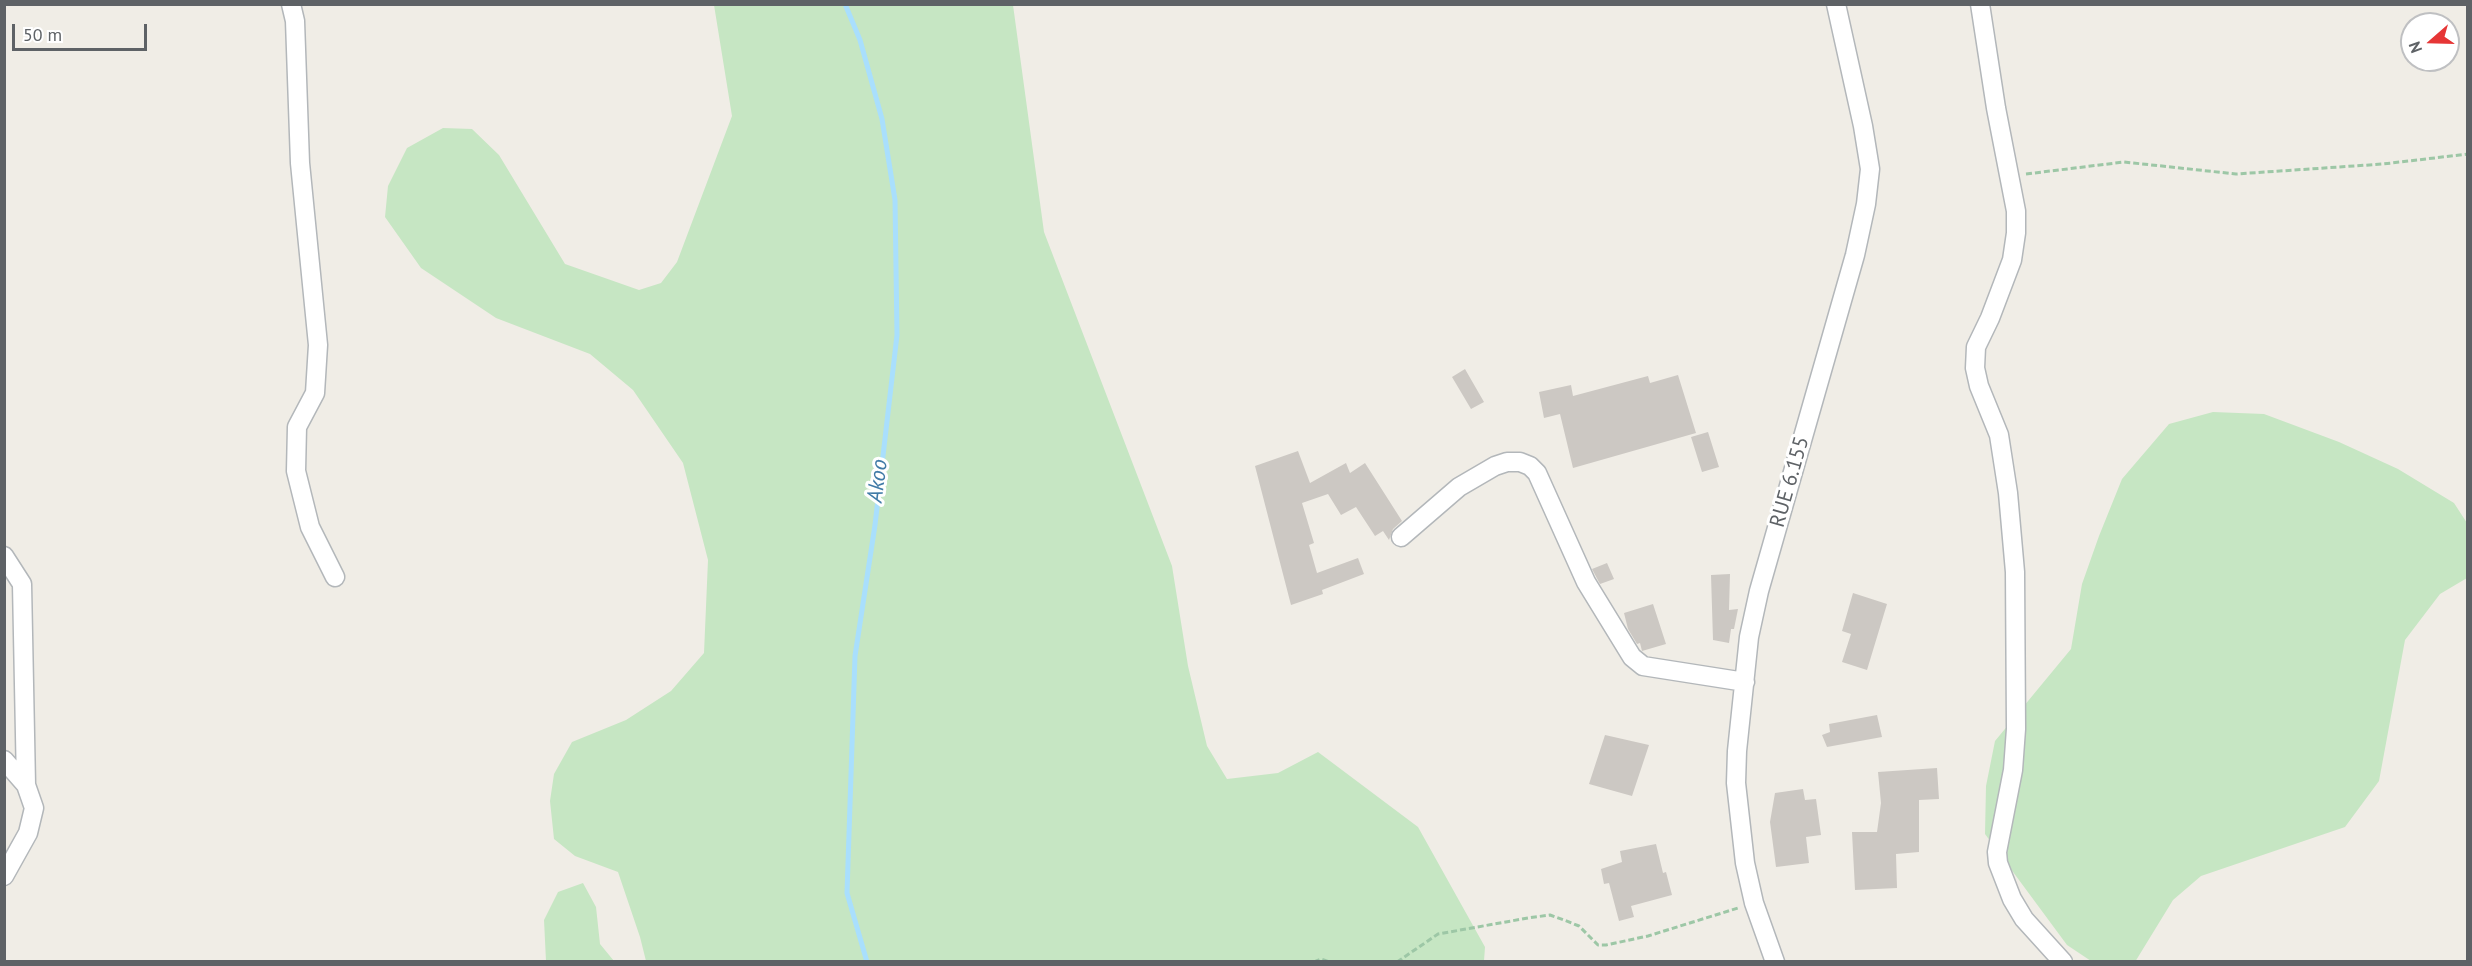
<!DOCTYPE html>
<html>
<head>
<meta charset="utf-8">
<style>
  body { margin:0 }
  #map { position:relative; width:2472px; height:966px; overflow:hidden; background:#f0ede6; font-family:"PT Sans",sans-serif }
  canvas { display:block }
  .frame { position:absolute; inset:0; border:6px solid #5e6266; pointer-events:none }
  .north { position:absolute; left:2400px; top:12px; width:60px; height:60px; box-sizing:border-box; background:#fff; border:2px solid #bfc0c2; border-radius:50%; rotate:250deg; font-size:16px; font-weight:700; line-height:24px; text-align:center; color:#5e6266 }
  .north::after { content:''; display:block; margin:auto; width:21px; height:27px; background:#e63636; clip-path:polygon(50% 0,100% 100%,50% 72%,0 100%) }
  .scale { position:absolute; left:12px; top:24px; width:135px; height:27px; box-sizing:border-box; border:3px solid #5e6266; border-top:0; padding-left:8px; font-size:18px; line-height:21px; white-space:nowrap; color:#5e6266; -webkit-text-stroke:4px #fff; paint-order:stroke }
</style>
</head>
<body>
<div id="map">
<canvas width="2472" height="966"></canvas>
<div class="frame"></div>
<div class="north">N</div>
<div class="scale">50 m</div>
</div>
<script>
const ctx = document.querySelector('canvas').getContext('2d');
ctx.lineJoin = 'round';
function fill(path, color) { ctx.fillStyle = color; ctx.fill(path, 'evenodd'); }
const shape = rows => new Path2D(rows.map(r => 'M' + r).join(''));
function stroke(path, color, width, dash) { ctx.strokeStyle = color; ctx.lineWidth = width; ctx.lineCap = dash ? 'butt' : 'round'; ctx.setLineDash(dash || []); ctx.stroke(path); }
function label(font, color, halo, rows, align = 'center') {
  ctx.font = font + ' "PT Sans",sans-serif'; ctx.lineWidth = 6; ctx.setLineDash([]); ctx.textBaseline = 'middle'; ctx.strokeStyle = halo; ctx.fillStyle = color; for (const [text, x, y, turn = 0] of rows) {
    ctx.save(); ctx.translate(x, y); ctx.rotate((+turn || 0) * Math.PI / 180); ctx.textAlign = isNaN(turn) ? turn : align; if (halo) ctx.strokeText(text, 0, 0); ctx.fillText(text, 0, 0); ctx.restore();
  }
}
fill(shape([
  [714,5,1013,5,1044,232,1172,566,1188,666,1207,746,1227,779,1278,773,1318,752,1418,827,1485,947,1484,961,646,961,640,937,618,872,575,856,554,839,550,801,554,774,572,742,626,720,671,691,704,653,708,560,683,463,633,390,590,354,496,318,421,268,385,217,388,186,407,148,443,128,472,129,499,155,565,264,639,290,661,283,677,262,732,116],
  [2213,412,2264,414,2339,442,2398,469,2454,503,2467,523,2467,578,2440,594,2405,640,2379,781,2345,827,2201,876,2173,900,2135,962,2091,961,2067,945,1985,834,1986,786,1995,741,2071,649,2082,584,2099,536,2122,479,2169,424],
  [583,883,596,907,600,944,614,961,546,961,544,920,558,892]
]), '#c6e6c3');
stroke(shape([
  [845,4,860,40,882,119,895,200,897,335,875,525,855,656,847,893,867,962]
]), '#a9dffd', 5);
fill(shape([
  [1465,369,1484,402,1471,409,1452,377],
  [1678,375,1696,433,1573,468,1560,414,1544,418,1539,392,1571,385,1573,396,1648,376,1650,383],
  [1708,432,1719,467,1702,472,1691,437],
  [1298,451,1310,483,1346,463,1350,473,1365,463,1402,521,1393,529,1389,540,1383,531,1375,536,1356,507,1341,515,1328,494,1302,503,1314,543,1309,545,1317,573,1358,558,1364,574,1322,590,1323,594,1291,605,1255,466],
  [1607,563,1614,579,1600,584,1592,569],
  [1730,574,1729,610,1738,609,1734,629,1731,629,1729,643,1713,640,1711,575],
  [1853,593,1887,604,1867,670,1842,662,1851,634,1842,631],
  [1653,604,1666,644,1642,651,1640,643,1637,644,1628,629,1624,613],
  [1877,715,1882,737,1827,747,1822,735,1830,732,1829,724],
  [1605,735,1649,745,1632,796,1589,784],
  [1937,768,1939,799,1919,800,1919,852,1896,854,1897,888,1855,890,1852,832,1877,832,1881,803,1878,772],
  [1803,789,1805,800,1816,799,1821,835,1806,837,1809,863,1776,867,1770,822,1775,793],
  [1656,844,1663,873,1666,872,1672,895,1631,906,1634,917,1619,921,1609,883,1604,884,1601,869,1622,862,1620,851]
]), '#ccc8c3');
const minor = shape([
  [291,4,295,21,300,163,318,345,315,393,297,427,296,471,310,527,335,577],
  [1980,4,1996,108,2016,211,2016,233,2012,260,1990,318,1976,347,1975,368,1979,386,1999,435,2008,493,2015,572,2016,729,2013,770,1997,852,1998,863,2012,899,2024,919,2063,962],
  [1401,537,1459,487,1495,466,1507,462,1520,462,1530,466,1537,473,1586,582,1632,657,1643,666,1745,682],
  [4,556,22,584,26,785],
  [4,760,26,785,34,808,28,833,4,876],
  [1775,962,1754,903,1745,863,1736,783,1737,751,1749,637,1759,591,1855,255,1866,204,1870,169,1863,126,1836,4]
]);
stroke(minor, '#b3b7ba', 21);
stroke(shape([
  [2026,174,2124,162,2236,174,2383,164,2468,154],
  [1314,962,1321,959,1330,962],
  [1397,962,1438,934,1528,918,1550,915,1564,920,1579,926,1598,945,1606,945,1648,936,1738,908]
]), '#9dc7a6', 3, [6, 3]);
stroke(minor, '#fff', 18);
label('21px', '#5e6266', '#fff', [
  ["RUE 6.155",1790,482,-74]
]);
label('italic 22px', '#417ba7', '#fff', [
  ["Akoo",878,481,-83]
]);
</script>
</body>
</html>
